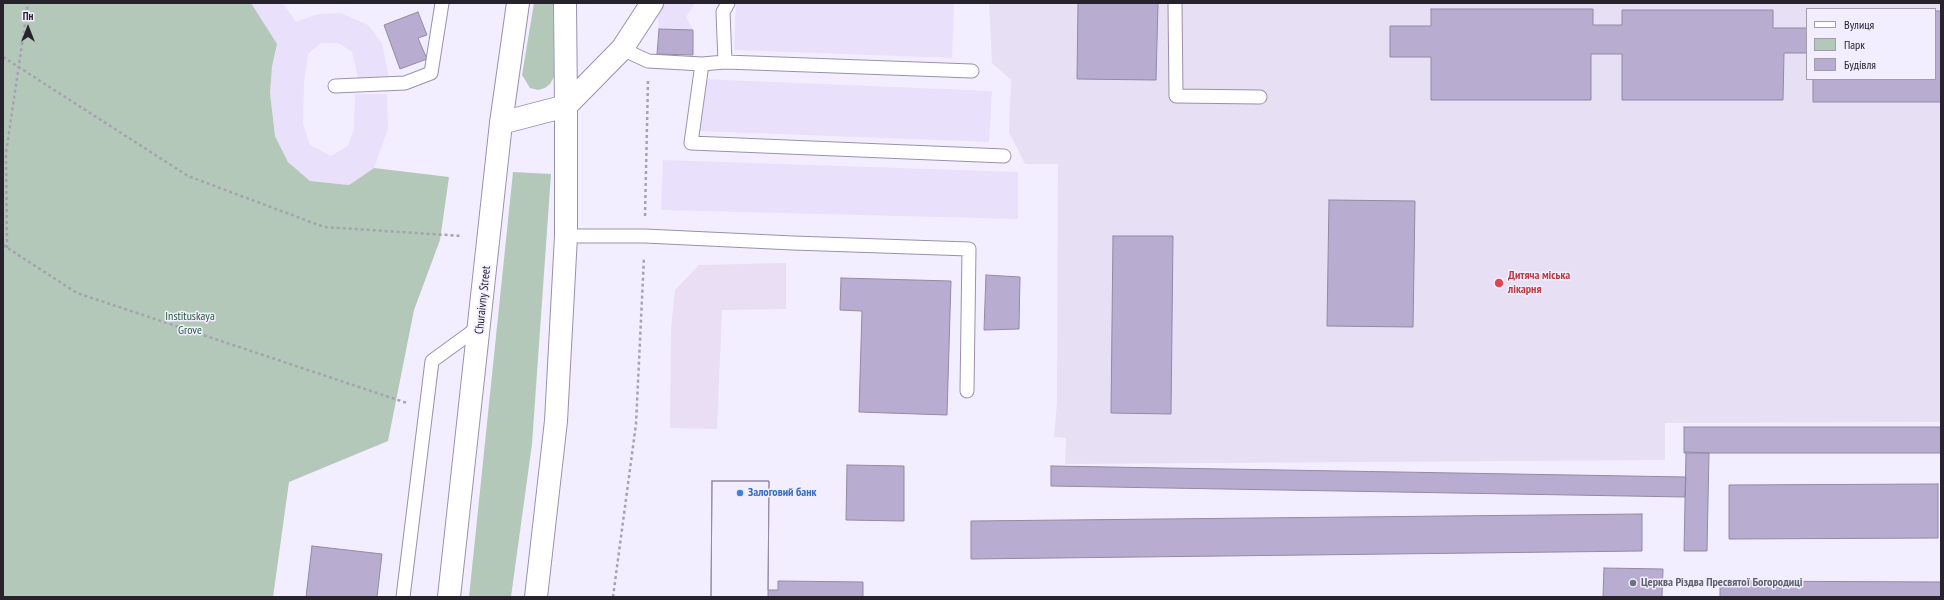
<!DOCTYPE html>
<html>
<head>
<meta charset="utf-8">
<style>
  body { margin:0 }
  #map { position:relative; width:1944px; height:600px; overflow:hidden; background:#f3eeff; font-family:"PT Sans Narrow",sans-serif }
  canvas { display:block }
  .frame { position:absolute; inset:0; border:4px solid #26232d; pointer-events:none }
  .legend { position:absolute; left:1806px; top:8px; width:130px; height:72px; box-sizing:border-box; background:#f3eeff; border:1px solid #a19dab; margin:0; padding:5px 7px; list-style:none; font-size:12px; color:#26232d }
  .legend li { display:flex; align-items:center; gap:8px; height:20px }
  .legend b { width:20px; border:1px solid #a19dab }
  .north { position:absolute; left:8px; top:8px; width:40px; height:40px; -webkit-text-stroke:3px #f3eeff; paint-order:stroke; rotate:0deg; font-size:11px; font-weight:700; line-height:16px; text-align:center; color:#26232d }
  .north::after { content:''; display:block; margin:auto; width:14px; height:18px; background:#26232d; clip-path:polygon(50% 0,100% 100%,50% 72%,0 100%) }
</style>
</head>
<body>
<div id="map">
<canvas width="1944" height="600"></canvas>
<div class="frame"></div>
<ul class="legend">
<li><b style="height:5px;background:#fff"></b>Вулиця</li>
<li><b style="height:11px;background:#b3c8b8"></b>Парк</li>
<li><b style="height:11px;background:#b8acd0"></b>Будівля</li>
</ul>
<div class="north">Пн</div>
</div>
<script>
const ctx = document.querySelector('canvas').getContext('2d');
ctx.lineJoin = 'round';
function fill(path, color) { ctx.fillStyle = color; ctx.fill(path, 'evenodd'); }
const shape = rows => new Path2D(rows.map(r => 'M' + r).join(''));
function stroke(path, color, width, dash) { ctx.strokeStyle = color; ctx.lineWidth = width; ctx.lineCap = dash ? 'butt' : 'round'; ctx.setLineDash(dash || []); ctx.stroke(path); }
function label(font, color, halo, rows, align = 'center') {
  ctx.font = font + ' "PT Sans Narrow",sans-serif'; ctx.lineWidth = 3; ctx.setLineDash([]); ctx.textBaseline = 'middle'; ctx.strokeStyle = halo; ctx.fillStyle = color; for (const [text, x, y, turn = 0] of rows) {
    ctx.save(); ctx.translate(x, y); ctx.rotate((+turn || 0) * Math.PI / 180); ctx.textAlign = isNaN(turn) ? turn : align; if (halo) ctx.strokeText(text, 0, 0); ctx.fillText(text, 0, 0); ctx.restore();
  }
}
fill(shape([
  [251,3,283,3,296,22,318,14,341,13,368,25,382,43,389,77,358,78,352,52,338,43,321,43,308,54,304,84,303,124,310,145,331,156,348,146,354,129,355,94,387,94,388,129,374,168,349,185,310,181,288,162,275,136,270,93,272,67,277,44],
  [660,3,695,3,686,17,693,30,659,29,657,6],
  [736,3,954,4,952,58,734,50],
  [700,79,992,91,989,142,699,131],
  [663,160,1018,172,1018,219,661,210]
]), '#e9e0fb');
fill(shape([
  [786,263,786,309,722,310,717,429,670,428,671,329,675,290,699,265]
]), '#e9def3');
fill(shape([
  [989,3,1941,3,1941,422,1665,423,1665,460,1065,464,1066,438,1054,437,1057,402,1058,164,1025,164,1009,132,1011,80,992,63],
  [1807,9,1935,9,1935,79,1807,79]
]), '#e7dff4');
fill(shape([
  [3,3,251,3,277,44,272,67,270,93,275,136,288,162,310,181,349,185,374,168,449,177,440,240,414,310,388,441,289,482,273,597,3,597],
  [534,3,553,3,554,77,550,84,545,88,538,90,530,88,522,75],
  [513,172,551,174,532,444,511,597,469,597]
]), '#b3c8b8');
const building = shape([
  [1078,3,1158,3,1156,80,1077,79,1078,3],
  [1431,9,1593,9,1593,25,1622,25,1622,10,1773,10,1773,28,1807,28,1807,53,1784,53,1783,100,1622,100,1622,54,1591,54,1591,100,1431,100,1431,57,1390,57,1390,26,1431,26,1431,9],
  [1935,11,1941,11,1941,102,1813,102,1813,79,1935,79,1935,11],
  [418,12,427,35,418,38,427,59,400,69,384,25,418,12],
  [659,29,693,30,693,55,657,54,659,29],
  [1329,200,1415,201,1413,327,1327,326,1329,200],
  [1113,236,1173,236,1171,414,1111,413,1113,236],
  [986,275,1020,277,1019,329,984,330,986,275],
  [841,278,951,281,947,415,859,412,862,311,840,310,841,278],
  [1684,427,1941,427,1941,453,1684,453,1684,427],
  [1686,452,1709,453,1707,551,1684,551,1686,452],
  [847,465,904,466,904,521,846,520,847,465],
  [1051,466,1686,477,1685,497,1051,486,1051,466],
  [712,481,769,481,768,597,711,597,712,481],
  [712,481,769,481,768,590,778,590,778,581,863,582,863,597,711,597,712,481],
  [1938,484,1938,538,1729,539,1729,485,1938,484],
  [1642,514,1642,551,971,559,971,521,1642,514],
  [312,546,382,554,377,597,306,597,312,546],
  [1604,568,1663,569,1662,597,1603,597,1604,568],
  [1720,581,1941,582,1941,597,1720,597,1720,581]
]);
fill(building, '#b8acd0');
stroke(building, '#928aa3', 1);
const lane = shape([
  [1175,3,1176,96,1260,97],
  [622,49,648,61,702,64,725,62,972,71],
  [725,62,723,12,728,3],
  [702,64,691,143,1004,156],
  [335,86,405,83,431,73,442,3],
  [566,236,645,236,793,243,969,249,967,391],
  [403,597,432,361,480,326]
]);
const street = shape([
  [565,3,566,106],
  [566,106,622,49,652,3],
  [501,123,518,3]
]);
const secondary = shape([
  [449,597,501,123,566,106,566,236,556,421,536,597]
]);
stroke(lane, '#9991aa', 15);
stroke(street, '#9991aa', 24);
stroke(secondary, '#9991aa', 24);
stroke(shape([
  [3,57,188,176,324,227,462,236],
  [645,216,648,81],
  [3,245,77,293,407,403],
  [7,248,6,153,28,3],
  [613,597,636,424,644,257]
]), '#a6a2b0', 2.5, [3, 3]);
stroke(lane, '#fff', 13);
stroke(street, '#fff', 22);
stroke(secondary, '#fff', 22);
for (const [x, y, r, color] of [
  [1499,283,5,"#e0444e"],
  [740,493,4,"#3f7fe0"],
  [1633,583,4,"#6b7280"]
]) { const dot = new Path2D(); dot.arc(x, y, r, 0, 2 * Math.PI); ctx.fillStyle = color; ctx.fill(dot); stroke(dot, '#f3eeff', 1.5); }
label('bold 12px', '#be3a42', '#f3eeff', [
  ["Дитяча міська",1508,276],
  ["лікарня",1508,290]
], 'left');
label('12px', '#26232d', '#f3eeff', [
  ["Churaivny Street",483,300,-84]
]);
label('12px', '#245c39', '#f3eeff', [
  ["Іnstituskaya",190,317],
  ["Grove",190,331]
]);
label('bold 12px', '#366cbe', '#f3eeff', [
  ["Залоговий банк",748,493]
], 'left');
label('bold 12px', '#5b616d', '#f3eeff', [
  ["Церква Різдва Пресвятої Богородиці",1641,583]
], 'left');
</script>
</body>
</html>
